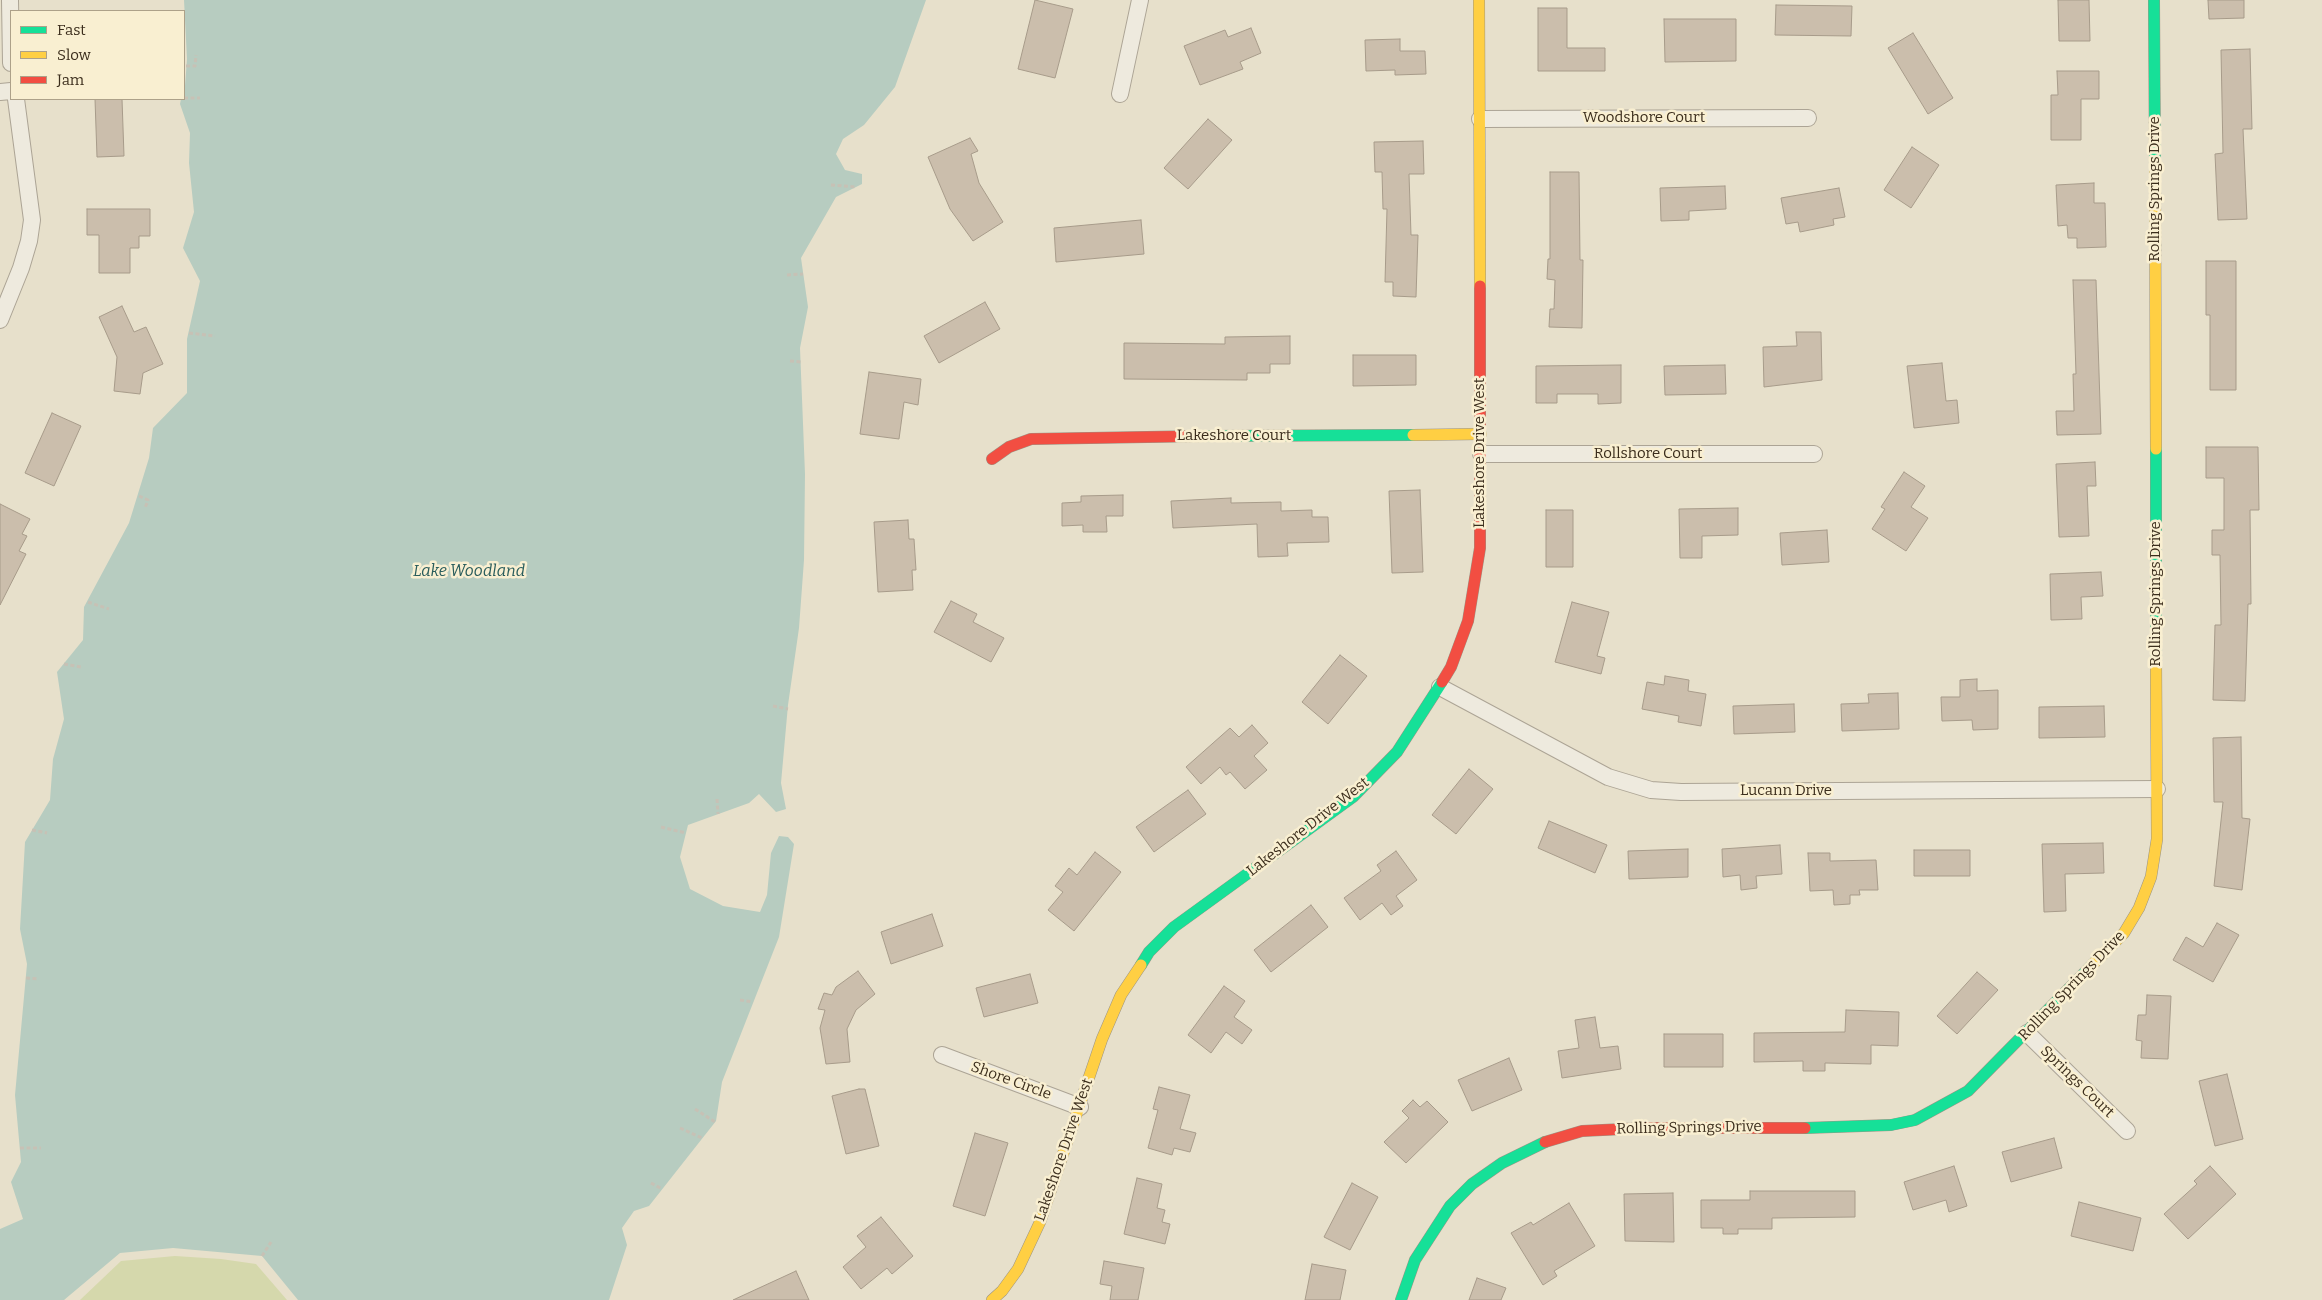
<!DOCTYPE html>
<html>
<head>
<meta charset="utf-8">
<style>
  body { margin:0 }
  #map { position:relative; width:2322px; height:1300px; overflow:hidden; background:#e7e0cb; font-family:Bitter,serif }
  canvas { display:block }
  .legend { position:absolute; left:10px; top:10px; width:175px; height:90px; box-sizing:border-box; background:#f9efd1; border:1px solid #ada189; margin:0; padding:6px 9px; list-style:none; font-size:15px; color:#3b2d1c }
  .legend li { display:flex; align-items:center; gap:10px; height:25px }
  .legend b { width:25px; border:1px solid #ada189 }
</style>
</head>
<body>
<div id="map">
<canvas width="2322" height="1300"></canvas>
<ul class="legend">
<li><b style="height:6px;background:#16e098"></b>Fast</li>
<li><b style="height:6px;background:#ffcf43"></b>Slow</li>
<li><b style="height:6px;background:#f24e42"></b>Jam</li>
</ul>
</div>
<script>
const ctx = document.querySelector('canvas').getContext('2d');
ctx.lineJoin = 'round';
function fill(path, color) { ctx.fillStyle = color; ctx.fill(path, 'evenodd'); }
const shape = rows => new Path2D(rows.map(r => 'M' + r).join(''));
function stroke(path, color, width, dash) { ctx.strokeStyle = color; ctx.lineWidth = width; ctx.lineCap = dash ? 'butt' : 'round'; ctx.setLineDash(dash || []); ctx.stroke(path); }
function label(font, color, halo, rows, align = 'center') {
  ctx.font = font + ' Bitter,serif'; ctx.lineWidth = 5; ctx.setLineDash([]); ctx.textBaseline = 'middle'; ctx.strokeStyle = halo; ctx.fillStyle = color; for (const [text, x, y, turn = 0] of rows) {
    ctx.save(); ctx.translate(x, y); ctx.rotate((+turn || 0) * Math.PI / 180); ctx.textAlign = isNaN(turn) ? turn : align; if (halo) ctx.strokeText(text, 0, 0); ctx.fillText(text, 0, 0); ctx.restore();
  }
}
fill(shape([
  [175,1256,221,1259,256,1264,287,1300,80,1300,121,1261]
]), '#d5d8ac');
fill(shape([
  [184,0,926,0,895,87,864,125,843,139,836,154,845,170,862,174,862,184,836,197,801,258,808,307,800,348,805,474,804,560,799,628,788,705,781,783,786,809,776,812,759,794,749,803,688,825,680,857,690,889,723,906,760,912,767,895,771,853,779,836,788,837,794,844,779,937,722,1082,716,1121,649,1206,634,1211,622,1228,627,1245,609,1300,298,1300,262,1256,173,1248,120,1253,64,1300,0,1300,0,1229,23,1219,11,1182,21,1162,15,1095,27,964,20,929,25,842,50,800,53,759,64,719,57,672,83,640,84,607,129,523,149,458,153,428,187,393,187,339,200,281,183,248,194,212,189,163,190,133,180,104,181,99,184,99,187,59]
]), '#b7ccc0');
const building = shape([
  [1035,0,1073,9,1055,78,1018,69,1035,0],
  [2058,0,2089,0,2090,41,2059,41,2058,0],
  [2208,0,2244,0,2244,18,2209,19,2208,0],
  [1776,5,1852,6,1851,36,1775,35,1776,5],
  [1538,8,1567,8,1567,48,1605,48,1605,71,1538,71,1538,8],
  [1664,19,1736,19,1736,61,1665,62,1664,19],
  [1251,28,1261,53,1240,62,1243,69,1200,85,1184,46,1225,30,1228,37,1251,28],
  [1913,33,1953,98,1928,114,1888,48,1913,33],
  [1400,39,1400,51,1425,51,1426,74,1395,75,1395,70,1366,71,1365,40,1400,39],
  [2250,49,2252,129,2243,129,2247,219,2218,220,2215,154,2223,153,2221,50,2250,49],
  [2057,71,2099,71,2099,99,2081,99,2081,140,2051,140,2051,95,2058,95,2057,71],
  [95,99,122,99,124,156,97,157,95,99],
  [1208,119,1232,140,1188,189,1164,168,1208,119],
  [970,138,978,151,971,154,979,183,1003,222,973,241,950,209,928,157,970,138],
  [1423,141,1424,174,1409,174,1411,235,1418,235,1416,297,1393,296,1393,282,1385,282,1387,209,1383,209,1382,172,1375,172,1374,142,1423,141],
  [1912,147,1939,165,1911,208,1884,190,1912,147],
  [1550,172,1579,172,1580,260,1583,260,1582,328,1549,327,1550,309,1554,309,1555,280,1547,279,1548,259,1550,259,1550,172],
  [2094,183,2094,203,2105,203,2106,247,2077,248,2077,238,2068,238,2067,225,2058,226,2056,185,2094,183],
  [1725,186,1726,209,1689,211,1689,220,1661,221,1660,188,1725,186],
  [1839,188,1845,217,1833,219,1834,225,1800,232,1798,222,1786,224,1781,198,1839,188],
  [87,209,150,209,150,236,139,236,139,248,130,248,130,273,99,273,99,235,87,235,87,209],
  [1141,220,1144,254,1056,262,1054,228,1141,220],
  [2206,261,2236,261,2236,390,2210,390,2210,315,2206,315,2206,261],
  [2073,280,2096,280,2101,434,2057,435,2056,411,2074,411,2073,374,2076,374,2073,280],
  [985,302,1000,329,939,363,924,336,985,302],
  [122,306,134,332,146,327,163,364,143,373,140,394,114,391,117,357,99,317,122,306],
  [1796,332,1821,332,1822,380,1764,387,1763,347,1797,346,1796,332],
  [1290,336,1290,364,1270,364,1270,373,1247,373,1247,380,1124,379,1124,343,1225,344,1225,337,1290,336],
  [1353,355,1416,355,1416,385,1353,386,1353,355],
  [1942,363,1946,401,1957,400,1959,423,1914,428,1907,366,1942,363],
  [1621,365,1621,403,1598,404,1598,394,1557,394,1557,403,1536,403,1536,366,1621,365],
  [1725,365,1726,394,1665,395,1664,366,1725,365],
  [869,372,921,379,918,405,904,402,899,439,860,434,869,372],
  [52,413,81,426,54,486,25,473,52,413],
  [2206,447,2258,447,2259,510,2250,510,2251,604,2248,604,2245,701,2213,700,2215,625,2221,625,2220,555,2212,555,2212,530,2224,530,2224,478,2206,478,2206,447],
  [2095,462,2096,486,2087,486,2089,536,2059,537,2056,464,2095,462],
  [1904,472,1925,486,1911,507,1928,518,1906,551,1872,529,1885,509,1881,507,1904,472],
  [1420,490,1423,572,1392,573,1389,491,1420,490],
  [1123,495,1123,516,1106,516,1107,532,1083,532,1083,525,1062,526,1062,503,1081,502,1081,496,1123,495],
  [1231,498,1231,503,1281,502,1281,511,1312,510,1312,517,1328,517,1329,542,1287,543,1288,556,1258,557,1257,524,1173,528,1171,501,1231,498],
  [0,504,30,519,22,534,27,536,19,551,26,554,0,605,0,504],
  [1738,508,1738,535,1702,536,1702,558,1680,558,1679,509,1738,508],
  [1546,510,1573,510,1573,567,1546,567,1546,510],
  [908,520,909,539,914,539,916,570,912,570,913,590,878,592,874,522,908,520],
  [1827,530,1829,562,1782,565,1780,533,1827,530],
  [2101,572,2103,596,2081,597,2082,619,2051,620,2050,574,2101,572],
  [951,601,977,614,973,622,1004,638,991,662,934,632,951,601],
  [1572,602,1609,612,1597,656,1605,658,1601,674,1555,662,1572,602],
  [1340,655,1367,676,1328,724,1302,702,1340,655],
  [1665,676,1689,680,1688,691,1706,694,1701,726,1678,722,1679,716,1642,709,1647,682,1664,685,1665,676],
  [1977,679,1977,691,1998,690,1998,729,1973,730,1972,720,1942,721,1941,697,1960,697,1960,680,1977,679],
  [1898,693,1899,729,1842,731,1841,704,1869,703,1868,694,1898,693],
  [1794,704,1795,732,1734,734,1733,706,1794,704],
  [2104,706,2105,737,2039,738,2039,707,2104,706],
  [1252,725,1268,743,1254,756,1267,770,1245,789,1230,772,1226,775,1220,767,1201,784,1186,767,1230,728,1239,737,1252,725],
  [2241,737,2242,818,2250,819,2242,890,2214,886,2223,802,2214,802,2213,738,2241,737],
  [1469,769,1493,789,1456,834,1432,815,1469,769],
  [1188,790,1206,814,1154,852,1136,827,1188,790],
  [1549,821,1607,845,1595,873,1538,848,1549,821],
  [2103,843,2104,873,2065,874,2066,911,2044,912,2042,844,2103,843],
  [1780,845,1782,874,1756,876,1757,888,1741,890,1740,875,1723,877,1722,849,1780,845],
  [1688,849,1688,877,1629,879,1628,851,1688,849],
  [1914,850,1970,850,1970,876,1914,876,1914,850],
  [1396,851,1417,880,1396,896,1403,906,1391,915,1382,903,1360,920,1344,898,1381,871,1377,865,1396,851],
  [1095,852,1121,872,1074,931,1048,910,1063,892,1055,886,1069,868,1077,875,1095,852],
  [1808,853,1830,853,1830,861,1876,860,1878,890,1859,890,1860,895,1850,895,1850,904,1834,905,1833,890,1810,891,1808,853],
  [1311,905,1328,927,1271,972,1254,950,1311,905],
  [932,914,943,946,891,964,881,932,932,914],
  [2217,923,2239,935,2213,982,2173,960,2186,937,2203,947,2217,923],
  [858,971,875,994,856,1010,847,1029,850,1062,826,1064,820,1028,825,1010,818,1009,824,993,832,995,836,987,858,971],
  [1977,972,1998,990,1957,1034,1937,1016,1977,972],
  [1030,974,1038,1003,984,1017,976,988,1030,974],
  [1224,986,1245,1001,1234,1017,1252,1030,1242,1044,1226,1032,1211,1053,1188,1035,1224,986],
  [2147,995,2171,996,2168,1059,2141,1058,2142,1041,2136,1040,2138,1015,2146,1015,2147,995],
  [1846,1010,1899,1012,1898,1046,1871,1045,1871,1064,1825,1063,1825,1071,1803,1071,1803,1061,1754,1062,1754,1033,1845,1032,1846,1010],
  [1595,1017,1600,1048,1618,1046,1621,1069,1562,1078,1558,1051,1579,1048,1575,1020,1595,1017],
  [1664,1034,1723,1034,1723,1067,1664,1067,1664,1034],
  [1509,1058,1522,1090,1472,1111,1458,1080,1509,1058],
  [2227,1074,2243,1139,2215,1146,2199,1081,2227,1074],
  [1159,1087,1190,1095,1180,1129,1196,1133,1190,1152,1174,1148,1172,1155,1148,1148,1158,1110,1153,1109,1159,1087],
  [859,1089,865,1089,879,1146,846,1154,832,1096,859,1089],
  [1413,1100,1420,1107,1427,1101,1448,1122,1406,1163,1384,1142,1409,1118,1402,1111,1413,1100],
  [975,1133,1008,1143,985,1216,953,1206,975,1133],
  [2054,1138,2062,1168,2011,1182,2002,1152,2054,1138],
  [1954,1166,1967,1206,1949,1212,1946,1200,1913,1210,1904,1182,1954,1166],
  [2210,1166,2236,1194,2188,1239,2164,1214,2197,1184,2194,1181,2210,1166],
  [1137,1178,1162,1184,1157,1208,1165,1210,1162,1222,1170,1224,1165,1244,1124,1234,1137,1178],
  [1352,1183,1378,1197,1350,1250,1324,1237,1352,1183],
  [1750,1191,1855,1191,1855,1217,1772,1218,1772,1229,1738,1229,1738,1234,1723,1234,1723,1228,1701,1228,1701,1200,1750,1200,1750,1191],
  [1673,1193,1674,1242,1625,1241,1624,1194,1673,1193],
  [2079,1202,2141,1218,2133,1251,2071,1236,2079,1202],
  [1569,1203,1595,1246,1554,1271,1557,1276,1543,1285,1511,1233,1531,1222,1533,1225,1569,1203],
  [881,1217,913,1256,892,1274,887,1268,861,1289,843,1267,866,1247,857,1236,881,1217],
  [1104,1261,1144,1268,1138,1300,1110,1300,1112,1286,1100,1284,1104,1261],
  [1312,1264,1346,1270,1340,1300,1305,1300,1312,1264],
  [796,1271,809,1300,733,1300,796,1271],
  [1477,1278,1506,1288,1501,1300,1469,1300,1477,1278]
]);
fill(building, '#cbbeac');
stroke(building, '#a79b8a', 1);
const street = shape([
  [10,0,11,63],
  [0,92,11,91],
  [1120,94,1140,0],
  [1480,119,1808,118],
  [0,320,21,268,29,241,32,220,16,99],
  [1481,454,1814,454],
  [1440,687,1608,777,1651,790,1681,792,2157,789],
  [2027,1033,2127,1131],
  [942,1055,1080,1107]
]);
const fast = shape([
  [2154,0,2155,165],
  [1205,436,1413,435],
  [2156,449,2156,659],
  [1141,965,1149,952,1174,927,1353,797,1397,752,1442,682],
  [1805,1128,1891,1125,1915,1120,1968,1091,2093,964],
  [1401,1300,1415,1260,1450,1206,1472,1184,1502,1163,1545,1142]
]);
const slow = shape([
  [1479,0,1480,286],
  [2155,165,2156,449],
  [1413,435,1481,434],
  [2093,964,2124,933,2139,908,2151,877,2157,839,2156,659],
  [992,1300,1002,1291,1018,1269,1040,1222,1102,1039,1121,995,1141,965]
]);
const jam = shape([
  [992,459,1009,447,1031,439,1205,436],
  [1442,682,1451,667,1468,621,1480,548,1480,286],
  [1545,1142,1582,1131,1644,1128,1805,1128]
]);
stroke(street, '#aca495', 18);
stroke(fast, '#9b9485', 12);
stroke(slow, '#9b9485', 12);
stroke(jam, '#9b9485', 12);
stroke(shape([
  [186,66,195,66,196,55],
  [184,98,200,98],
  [831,185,856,187],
  [787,275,803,274],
  [189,333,215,336],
  [790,361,801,362],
  [139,496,148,500,145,508],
  [88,602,109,609],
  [64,664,81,667],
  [773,706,788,709],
  [717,799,718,814],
  [661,827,686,833],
  [32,830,47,833],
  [26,978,39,979],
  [740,1000,753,1002],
  [695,1109,715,1122],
  [680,1128,702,1138],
  [20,1148,41,1148],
  [651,1183,662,1189],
  [262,1256,271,1242]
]), '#c7c1b5', 3, [4, 2.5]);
stroke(street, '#eeeade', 16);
stroke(fast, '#16e098', 11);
stroke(slow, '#ffcf43', 11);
stroke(jam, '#f24e42', 11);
label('15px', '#3b2d1c', '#f9efd1', [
  ["Woodshore Court",1644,118],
  ["Rolling Springs Drive",2155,189,-90],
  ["Lakeshore Court",1234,436],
  ["Lakeshore Drive West",1480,453,-90],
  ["Rollshore Court",1648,454],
  ["Rolling Springs Drive",2156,594,-90],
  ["Lucann Drive",1786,791],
  ["Lakeshore Drive West",1308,827,-38],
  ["Rolling Springs Drive",2072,986,-46],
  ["Shore Circle",1011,1081,20],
  ["Springs Court",2077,1082,44],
  ["Rolling Springs Drive",1689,1128,-1],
  ["Lakeshore Drive West",1064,1150,-71]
]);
label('italic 16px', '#2a5d5c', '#f9efd1', [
  ["Lake Woodland",469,572]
]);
</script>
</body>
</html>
